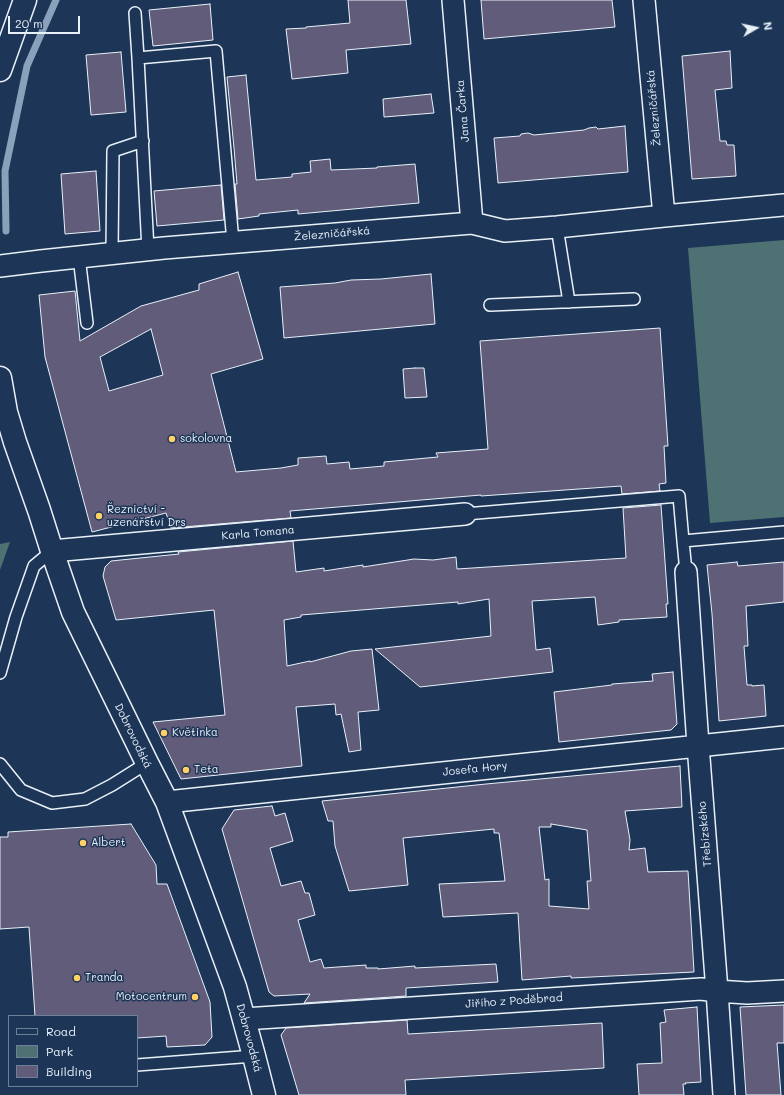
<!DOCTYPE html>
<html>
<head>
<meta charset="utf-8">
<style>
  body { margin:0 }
  #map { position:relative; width:784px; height:1095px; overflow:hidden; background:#1d3557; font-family:Mali,sans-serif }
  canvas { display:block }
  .legend { position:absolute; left:8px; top:1015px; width:130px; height:72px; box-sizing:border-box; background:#1d3557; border:1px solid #6e8097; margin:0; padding:5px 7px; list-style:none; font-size:12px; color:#e8f1f8 }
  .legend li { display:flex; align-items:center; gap:8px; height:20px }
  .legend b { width:20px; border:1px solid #6e8097 }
  .north { position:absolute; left:736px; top:8px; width:40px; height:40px; -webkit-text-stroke:3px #1d3557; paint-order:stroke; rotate:81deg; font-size:11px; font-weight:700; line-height:16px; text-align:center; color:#e8f1f8 }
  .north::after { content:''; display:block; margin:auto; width:14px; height:18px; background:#e8f1f8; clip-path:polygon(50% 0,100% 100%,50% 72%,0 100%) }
  .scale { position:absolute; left:8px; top:16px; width:72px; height:18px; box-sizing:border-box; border:2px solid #e8f1f8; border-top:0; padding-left:5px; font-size:12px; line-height:14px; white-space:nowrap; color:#e8f1f8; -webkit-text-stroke:3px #1d3557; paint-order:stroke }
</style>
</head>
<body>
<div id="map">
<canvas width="784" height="1095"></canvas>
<ul class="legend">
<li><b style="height:5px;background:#1d3557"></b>Road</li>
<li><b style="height:11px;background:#4e7274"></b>Park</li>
<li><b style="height:11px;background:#605c7a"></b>Building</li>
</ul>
<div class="north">N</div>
<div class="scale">20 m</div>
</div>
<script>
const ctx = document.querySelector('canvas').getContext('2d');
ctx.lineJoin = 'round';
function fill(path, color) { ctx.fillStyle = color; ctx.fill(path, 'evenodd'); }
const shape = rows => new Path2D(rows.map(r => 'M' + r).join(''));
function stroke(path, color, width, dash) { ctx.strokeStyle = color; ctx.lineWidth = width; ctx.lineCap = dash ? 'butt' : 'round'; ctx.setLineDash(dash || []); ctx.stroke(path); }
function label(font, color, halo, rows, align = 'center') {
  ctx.font = font + ' Mali,sans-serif'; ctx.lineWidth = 3; ctx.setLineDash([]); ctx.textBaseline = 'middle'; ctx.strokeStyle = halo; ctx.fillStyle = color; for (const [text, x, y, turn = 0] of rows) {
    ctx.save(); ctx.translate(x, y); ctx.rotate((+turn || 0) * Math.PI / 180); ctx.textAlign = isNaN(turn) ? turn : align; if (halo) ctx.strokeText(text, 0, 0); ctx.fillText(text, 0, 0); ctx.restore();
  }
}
fill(shape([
  [784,240,784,517,710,523,688,248],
  [10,542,0,570,0,544]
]), '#4e7274');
stroke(shape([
  [6,231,5,171,27,66,56,0]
]), '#89a1ba', 7);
const building = shape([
  [348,0,406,0,411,44,346,50,348,73,292,79,286,29,306,28,306,27,350,23,348,0],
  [481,0,612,0,615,27,484,39,481,0],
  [210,4,213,40,153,46,149,10,210,4],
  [730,51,732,88,715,90,720,141,726,141,727,145,734,145,736,176,692,179,682,56,730,51],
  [121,52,126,112,91,115,86,55,121,52],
  [246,75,256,180,292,177,292,174,311,172,310,161,321,160,330,159,331,170,377,168,377,167,415,164,419,203,298,214,298,210,259,214,259,216,238,219,235,184,237,184,234,148,227,77,246,75],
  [431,94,434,113,384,117,383,99,431,94],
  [625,126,628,172,498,183,494,138,520,136,521,134,528,133,534,135,584,130,589,128,596,127,598,129,625,126],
  [96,171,100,231,65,234,61,174,96,171],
  [221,185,224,220,157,226,154,191,221,185],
  [238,272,263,359,211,374,236,472,281,468,298,465,298,458,326,456,327,464,349,462,350,469,384,466,384,462,438,457,436,453,488,449,480,341,660,328,668,446,664,446,666,483,659,484,660,491,622,494,621,486,481,496,481,495,290,511,291,518,171,528,166,513,92,532,45,357,39,295,75,291,80,341,141,306,199,290,199,284,238,272],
  [151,329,163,375,109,391,100,357,151,329],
  [431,274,435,324,284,338,280,287,335,283,351,280,381,279,431,274],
  [415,368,424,368,427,397,405,398,403,369,415,368],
  [661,505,668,604,666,604,667,617,619,620,619,622,598,625,595,597,532,601,536,650,550,648,553,672,420,687,375,649,491,636,489,599,458,604,458,602,301,615,301,617,284,620,287,666,310,661,310,662,351,651,372,649,379,710,358,712,361,750,349,752,341,714,336,715,335,704,296,707,302,766,181,779,153,722,225,715,214,610,116,620,103,576,105,567,111,561,179,554,178,552,293,541,296,572,324,568,324,571,363,565,363,567,414,559,433,560,456,557,457,569,626,558,623,508,661,505],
  [737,562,738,566,784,562,784,602,746,606,748,646,744,646,747,685,752,685,752,686,764,685,766,716,719,721,712,614,707,565,737,562],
  [673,672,677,724,671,730,559,742,554,692,612,685,612,684,653,681,652,674,673,672],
  [680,766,682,807,625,811,630,840,629,850,645,848,648,872,688,871,694,972,571,978,571,976,522,980,518,913,443,917,439,884,505,881,499,833,494,833,494,829,403,838,408,885,349,891,335,846,333,821,328,821,322,801,486,784,680,766],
  [551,824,587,830,591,881,587,881,589,909,549,906,549,879,545,880,539,827,551,827,551,824],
  [272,806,275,816,285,813,293,841,270,848,281,886,301,881,305,893,309,893,315,915,298,920,310,962,321,959,324,968,366,965,366,968,378,968,378,969,415,966,415,968,496,964,498,982,406,988,406,996,304,1003,310,994,274,996,269,992,222,829,234,810,272,806],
  [131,824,156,865,157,884,167,884,210,1002,212,1037,205,1045,167,1047,166,1036,137,1038,137,1016,35,1016,29,927,0,929,0,837,8,837,8,832,131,824],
  [784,1005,784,1043,777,1043,781,1095,746,1095,740,1007,784,1005],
  [697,1007,701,1082,685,1083,686,1084,683,1084,684,1095,639,1095,637,1064,662,1063,660,1023,666,1022,664,1010,697,1007],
  [407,1020,408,1034,602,1023,604,1068,405,1080,406,1095,299,1095,281,1035,286,1028,407,1020]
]);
fill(building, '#605c7a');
stroke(building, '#e8f1f8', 1);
const lane = shape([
  [135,13,138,58],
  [557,227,569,302],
  [148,250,138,58,216,51,233,242],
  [112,253,113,151,143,141],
  [79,257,87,323],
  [490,305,634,299],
  [465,514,679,496,683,541],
  [686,572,683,541,784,532],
  [0,673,16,617,34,566,52,551],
  [0,764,21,790,52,803,85,799,112,785,147,763],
  [137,1065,254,1056]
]);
const street = shape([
  [453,0,472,223],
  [644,0,664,216],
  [0,266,41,261,164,248,472,223,505,231,557,227,664,216,784,205],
  [52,551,465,514],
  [686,572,698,745,717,991,724,1095],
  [167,802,784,737],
  [244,1019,701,989,717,991,747,993,784,991]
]);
const secondary = shape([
  [0,70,25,0],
  [0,378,6,412,15,442,39,510,52,551,73,612,147,763,167,802,235,987,254,1056,264,1095]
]);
stroke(lane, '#e8f1f8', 14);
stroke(street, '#e8f1f8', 24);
stroke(secondary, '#e8f1f8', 25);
stroke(lane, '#1d3557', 11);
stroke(street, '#1d3557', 21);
stroke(secondary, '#1d3557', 22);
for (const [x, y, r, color] of [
  [172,439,4,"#ffd166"],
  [99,516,4,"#ffd166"],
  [164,733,4,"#ffd166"],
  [186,770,4,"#ffd166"],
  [83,843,4,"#ffd166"],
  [77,978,4,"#ffd166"],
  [195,997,4,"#ffd166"]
]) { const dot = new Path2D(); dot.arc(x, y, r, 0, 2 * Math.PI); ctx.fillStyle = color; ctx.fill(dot); stroke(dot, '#1d3557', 1.5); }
label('11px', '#e8f1f8', '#1d3557', [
  ["Železničářská",654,108,-95],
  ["Jana Čarka",463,111,-95],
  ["Železničářská",332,234,-5],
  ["Karla Tomana",258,533,-5],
  ["Dobrovodská",133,736,64],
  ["Josefa Hory",475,769,-6],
  ["Třebízského",705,834,-95],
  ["Jiřího z Poděbrad",514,1001,-4],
  ["Dobrovodská",249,1038,75]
]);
label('11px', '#e8f1f8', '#1d3557', [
  ["sokolovna",180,439],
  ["Řeznictví -",107,510],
  ["uzenářství Drs",107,523],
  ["Květinka",172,733],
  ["Teta",194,770],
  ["Albert",91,843],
  ["Tranda",85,978],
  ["Motocentrum",187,997,"right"]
], 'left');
</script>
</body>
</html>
